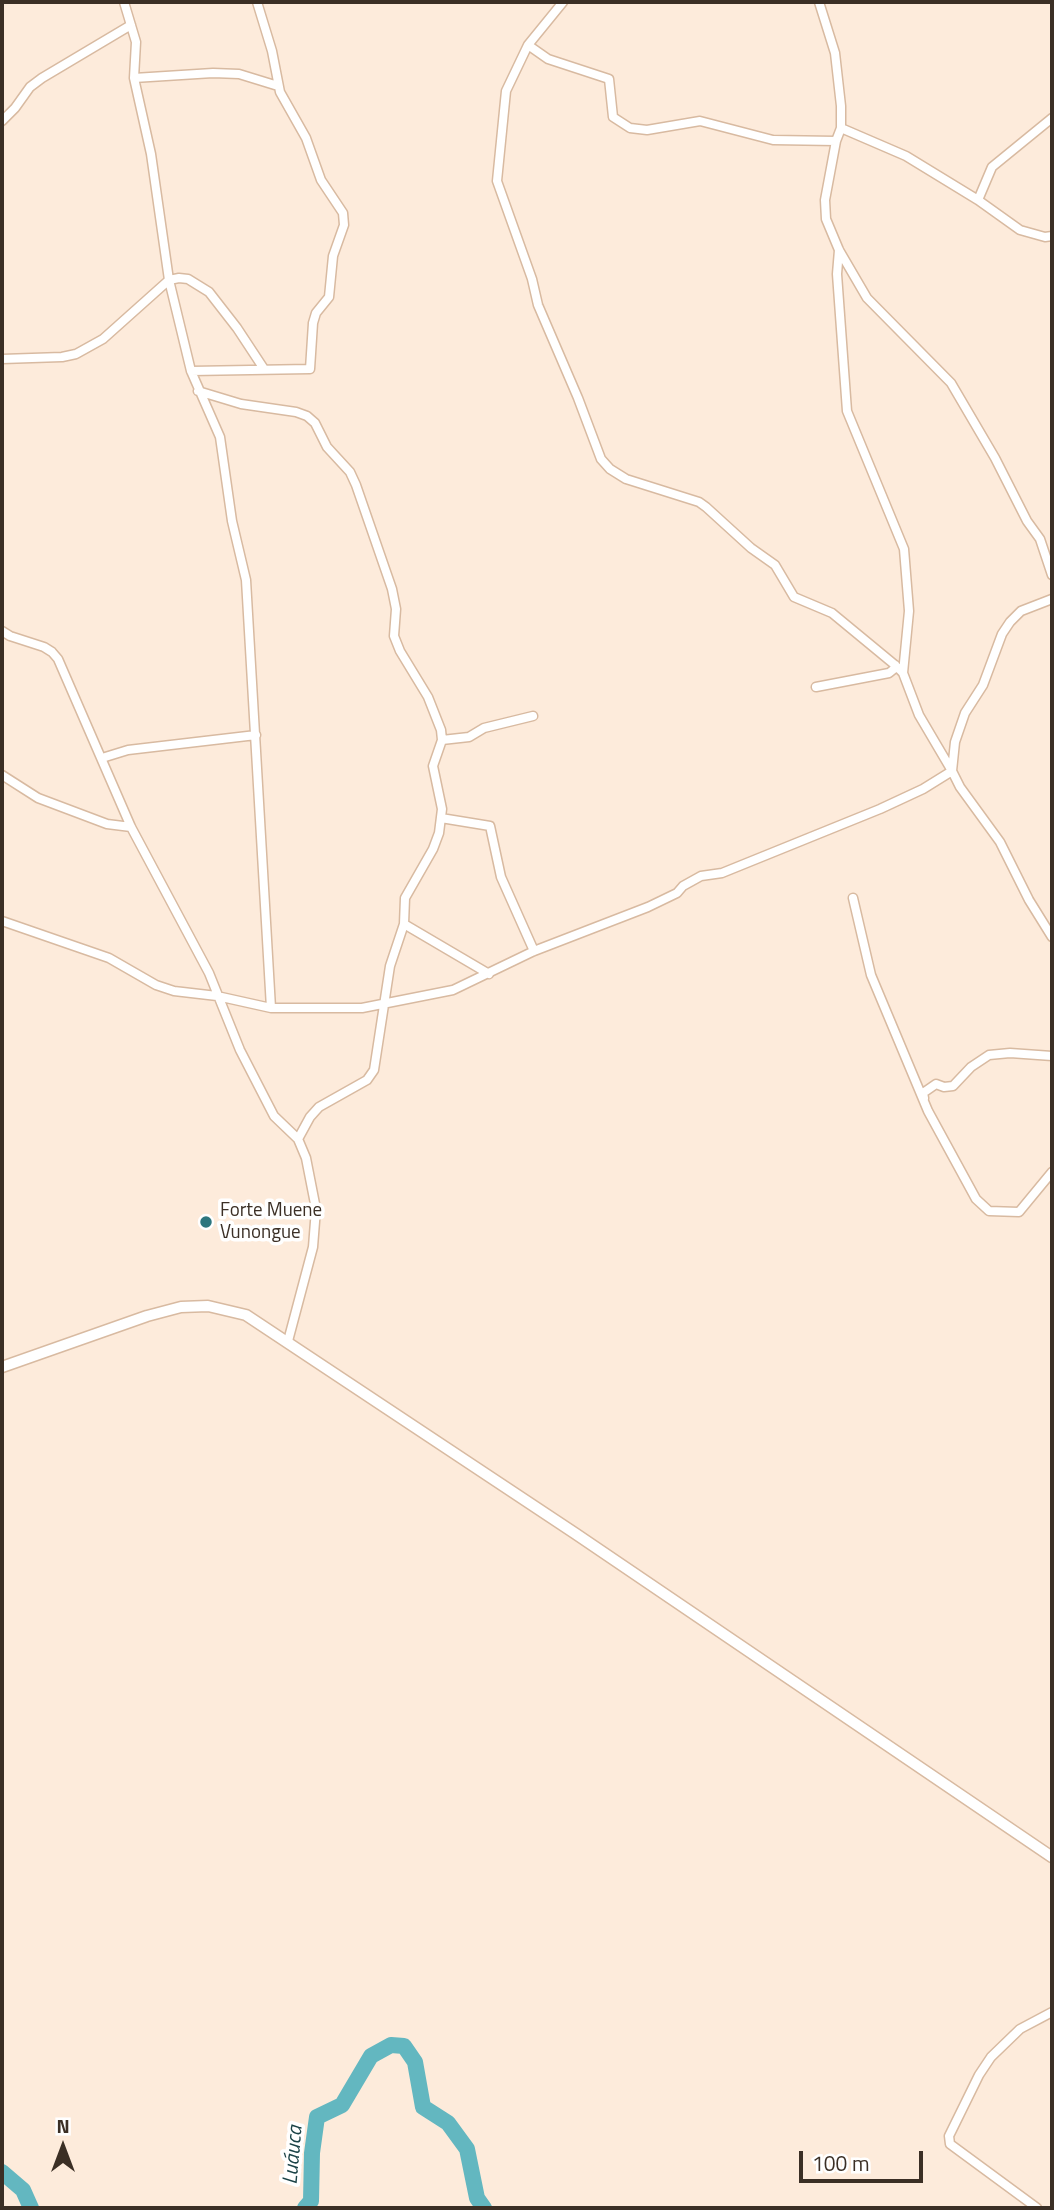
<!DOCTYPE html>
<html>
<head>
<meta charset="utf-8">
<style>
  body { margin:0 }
  #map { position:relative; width:1054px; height:2210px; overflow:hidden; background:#fdebdb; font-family:"Titillium Web",sans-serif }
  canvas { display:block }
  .frame { position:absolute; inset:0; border:4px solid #3b2f25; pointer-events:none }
  .north { position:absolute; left:28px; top:2112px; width:70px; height:70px; -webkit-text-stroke:5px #fff; paint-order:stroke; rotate:0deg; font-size:19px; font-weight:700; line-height:28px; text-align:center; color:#3b2f25 }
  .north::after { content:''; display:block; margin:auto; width:24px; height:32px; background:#3b2f25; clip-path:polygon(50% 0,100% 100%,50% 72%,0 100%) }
  .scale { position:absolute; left:799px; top:2151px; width:124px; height:32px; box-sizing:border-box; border:4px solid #3b2f25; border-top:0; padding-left:9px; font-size:21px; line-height:24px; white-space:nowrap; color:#3b2f25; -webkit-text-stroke:5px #fff; paint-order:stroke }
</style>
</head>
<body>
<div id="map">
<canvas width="1054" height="2210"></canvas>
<div class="frame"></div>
<div class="north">N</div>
<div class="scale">100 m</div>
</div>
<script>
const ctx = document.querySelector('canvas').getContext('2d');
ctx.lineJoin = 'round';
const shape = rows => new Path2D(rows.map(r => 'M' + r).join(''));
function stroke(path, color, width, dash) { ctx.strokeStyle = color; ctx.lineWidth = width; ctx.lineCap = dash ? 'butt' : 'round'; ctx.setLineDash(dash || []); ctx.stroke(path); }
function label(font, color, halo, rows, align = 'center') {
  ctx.font = font + ' "Titillium Web",sans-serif'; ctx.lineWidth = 7; ctx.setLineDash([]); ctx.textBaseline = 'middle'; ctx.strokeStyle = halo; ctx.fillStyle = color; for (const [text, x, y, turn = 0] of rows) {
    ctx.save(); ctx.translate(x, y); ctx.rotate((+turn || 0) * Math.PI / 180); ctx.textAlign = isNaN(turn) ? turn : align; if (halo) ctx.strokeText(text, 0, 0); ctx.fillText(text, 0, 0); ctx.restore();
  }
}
stroke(shape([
  [2,2172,23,2190,31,2208],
  [305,2208,311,2201,312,2153,317,2117,342,2105,371,2056,391,2045,404,2046,415,2062,423,2107,448,2123,467,2149,477,2198,484,2208]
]), '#63b7c0', 16);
const minor = shape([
  [124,2,136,42,134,78,151,154,169,280,191,371,220,437,232,521,246,580,271,1008],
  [819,2,835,53,841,106,841,128,836,141,825,200,826,219,839,250,867,298,951,383,995,458,1027,521,1040,539,1052,575],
  [528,45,548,59,609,79,613,117,630,128,647,130,700,121,773,140,836,141],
  [134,78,213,73,239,74,278,86],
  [2,121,15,108,30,87,42,78,131,25],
  [841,128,906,156,978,200,1020,230,1045,237,1052,236],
  [978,200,992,167,1052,118],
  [839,250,837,274,847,411,904,549,909,611,903,673],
  [2,359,62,357,76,354,103,339,169,280,179,278,188,279,209,292,237,328,264,369],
  [191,371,310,369,313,323,316,313,329,297,333,256,344,225,343,213,321,180,306,138,280,92,272,51,257,2],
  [198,391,241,404,296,412,307,416,315,423,327,447,350,472,356,485,392,589,396,609,394,636,400,651,428,697,441,730,442,740,433,766,442,809,439,833,433,849,405,898,404,924,390,966,374,1070,367,1080,319,1107,310,1117,298,1139],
  [1052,599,1021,611,1010,622,1002,634,983,685,965,713,955,742,952,771,960,787,1000,842,1029,900,1052,937],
  [2,631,10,636,44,647,52,652,58,659,131,827,209,973,240,1050,274,1116,298,1139,306,1158,316,1209,313,1247,288,1341],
  [816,687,889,673,894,669,895,665],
  [442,740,469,737,484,728,533,716],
  [102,758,128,750,256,735],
  [2,775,38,798,107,824,131,827],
  [441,818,490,826,501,877,534,951],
  [853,898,871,975,928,1111,976,1199,989,1211,1019,1212,1052,1172],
  [2,921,109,958,156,985,174,991,217,996,271,1008,362,1008,453,990,534,951,648,907,677,893,683,886,701,876,722,873,880,809,923,789,952,771,919,715,903,673,895,665,832,613,794,597,775,565,751,548,706,507,699,502,626,479,610,469,601,459,578,398,538,305,532,279,497,181,506,91,528,45,563,2],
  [404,924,489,974],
  [924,1098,923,1093,936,1084,944,1087,953,1086,971,1067,989,1055,1010,1053,1052,1056],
  [1037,2208,950,2144,949,2136,979,2075,991,2057,1020,2029,1052,2012]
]);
const tertiary = shape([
  [2,1367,147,1316,181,1307,208,1306,246,1315,576,1534,1052,1857]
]);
stroke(minor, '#d8baa1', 11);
stroke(tertiary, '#d8baa1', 13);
stroke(minor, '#fff', 8);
stroke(tertiary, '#fff', 10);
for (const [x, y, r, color] of [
  [206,1222,7,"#2d767e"]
]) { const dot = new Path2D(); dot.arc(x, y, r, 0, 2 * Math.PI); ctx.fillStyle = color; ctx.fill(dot); stroke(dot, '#fff', 2.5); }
label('19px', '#3b2f25', '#fff', [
  ["Forte Muene",220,1211],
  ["Vunongue",220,1233]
], 'left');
label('italic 21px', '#1b4347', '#fff', [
  ["Luáuca",294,2155,-85]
]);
</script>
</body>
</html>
